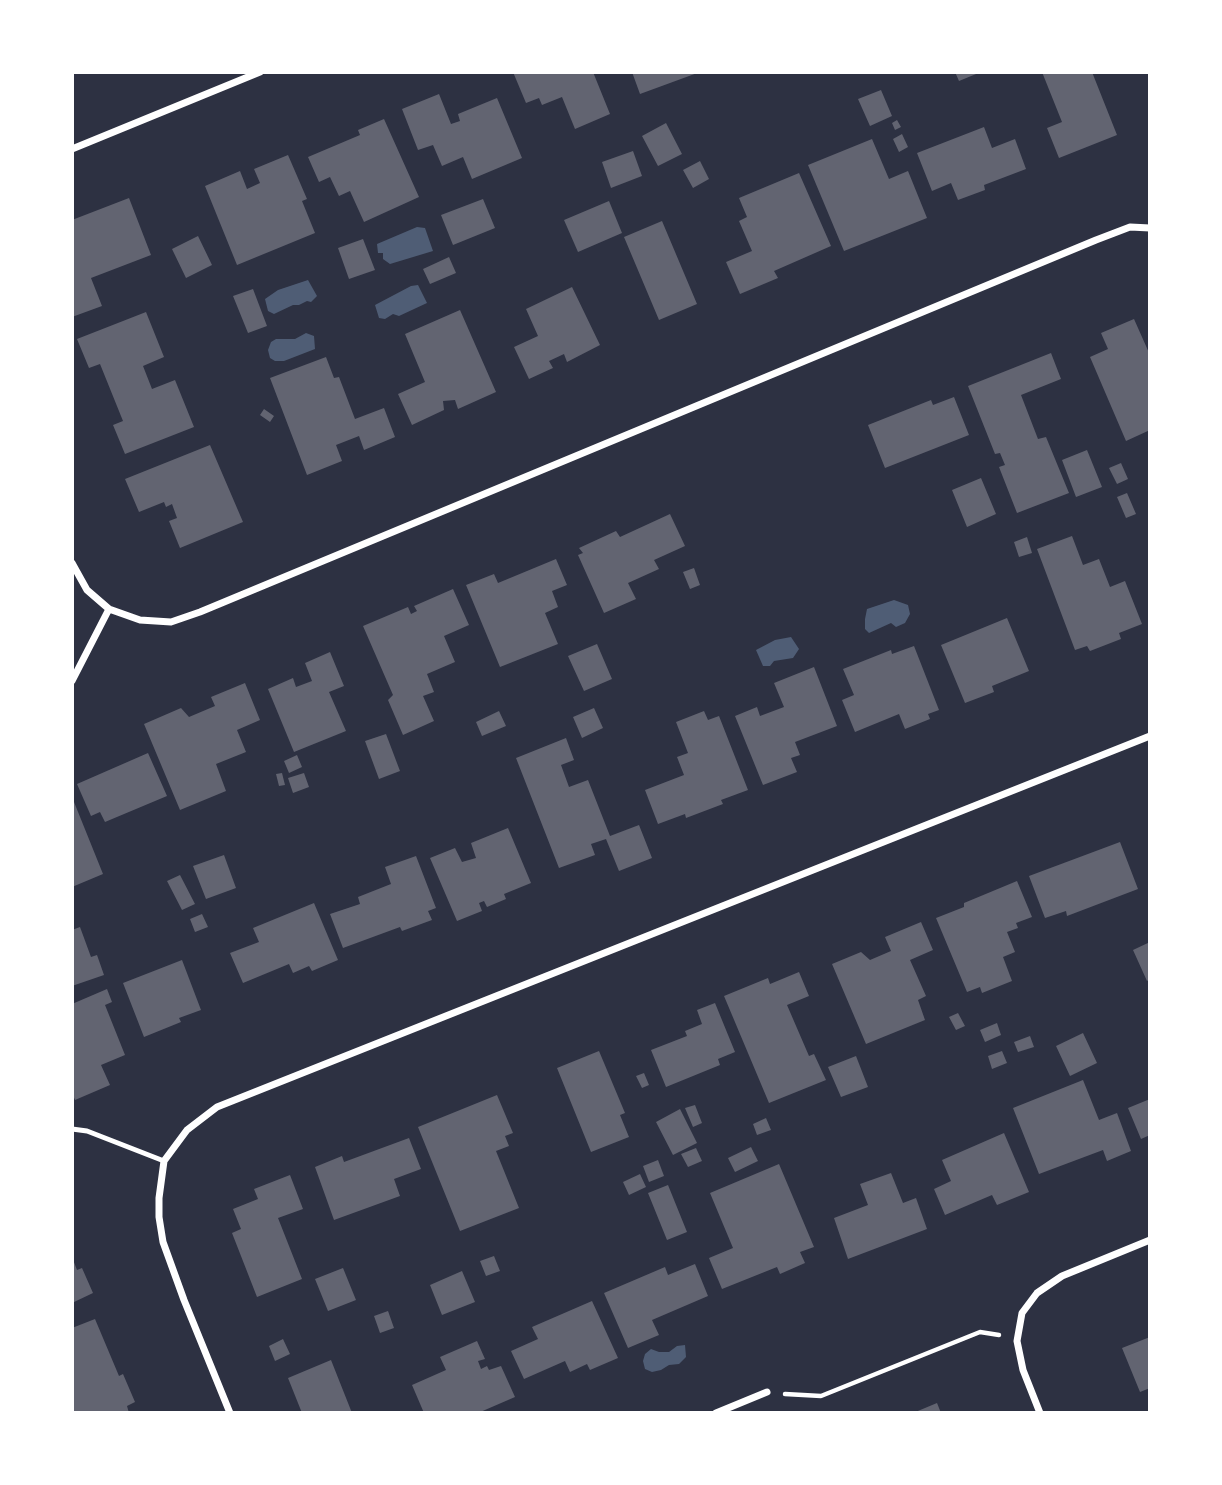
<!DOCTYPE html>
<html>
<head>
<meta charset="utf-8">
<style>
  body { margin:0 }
  #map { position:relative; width:1222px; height:1485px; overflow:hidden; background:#2d3142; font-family:Quicksand,sans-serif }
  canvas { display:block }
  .frame { position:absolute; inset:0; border:74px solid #fff; pointer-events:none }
</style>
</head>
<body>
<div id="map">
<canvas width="1222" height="1485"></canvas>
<div class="frame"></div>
</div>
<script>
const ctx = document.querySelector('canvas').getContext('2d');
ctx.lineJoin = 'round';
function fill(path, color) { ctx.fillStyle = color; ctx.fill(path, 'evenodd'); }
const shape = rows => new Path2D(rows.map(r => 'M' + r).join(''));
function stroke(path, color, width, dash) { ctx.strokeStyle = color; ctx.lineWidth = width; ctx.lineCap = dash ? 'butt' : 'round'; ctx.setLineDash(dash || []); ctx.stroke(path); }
fill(shape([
  [417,227,425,228,433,251,390,264,383,259,383,253,378,253,377,244],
  [308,280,317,296,311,302,307,301,299,305,293,305,274,314,268,311,265,299,278,290],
  [418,285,427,303,399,316,393,314,385,319,379,318,375,305,411,286],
  [306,333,314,336,315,349,284,361,275,361,270,358,268,350,271,342,276,339,295,339],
  [894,600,908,605,910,614,905,623,896,627,891,623,869,633,865,629,865,619,867,609],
  [791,637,799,649,793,658,774,661,770,666,763,666,756,650,775,640],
  [685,1345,686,1357,679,1364,669,1365,661,1370,652,1372,645,1369,643,1361,645,1354,651,1349,659,1352,669,1352,677,1346]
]), '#4f5d75');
fill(shape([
  [513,72,593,72,610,114,575,129,562,97,542,105,539,98,526,103],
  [632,72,700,72,640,94],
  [955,72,981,72,959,81],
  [1042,72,1092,72,1117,135,1059,158,1047,128,1062,122],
  [881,90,892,116,870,126,858,99],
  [439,94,451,124,460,121,458,114,497,98,522,158,472,179,463,157,442,166,433,145,418,150,402,109],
  [384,119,419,197,364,222,350,191,339,196,330,177,319,182,308,157,360,135,358,130],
  [897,120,901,127,895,130,892,123],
  [666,123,682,154,658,166,642,136],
  [984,127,992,148,1015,139,1026,169,984,185,985,190,958,200,951,183,932,191,917,153],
  [902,134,908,147,899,152,893,139],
  [872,139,889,179,908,171,927,218,844,251,808,165],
  [633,151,642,176,611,188,602,162],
  [288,155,307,199,302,201,315,233,237,265,205,186,240,171,247,189,260,183,254,169],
  [700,161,709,179,693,188,683,170],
  [799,173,831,246,774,271,778,278,740,294,726,262,752,251,739,221,747,217,739,198],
  [129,198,151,255,91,278,102,306,72,317,72,220],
  [483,199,495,228,453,245,441,215],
  [609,201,622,233,578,252,564,220],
  [662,221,697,304,659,320,624,237],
  [198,236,212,265,186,278,172,249],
  [363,239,375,270,349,279,338,248],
  [449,257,456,273,430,284,423,269],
  [572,287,600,345,567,362,564,354,549,361,553,368,529,379,514,347,538,336,526,309],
  [253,289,267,326,248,333,233,296],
  [460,310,496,392,458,409,455,400,443,401,444,410,412,425,398,394,425,382,405,334],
  [146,312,164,357,143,366,152,389,175,380,194,427,125,454,113,425,123,421,100,364,89,368,77,339],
  [1134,319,1150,355,1150,430,1126,441,1090,357,1108,349,1101,333],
  [1051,353,1061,379,1021,395,1038,439,1046,437,1069,493,1017,513,999,467,1005,465,1000,453,995,454,968,386],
  [326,357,334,378,339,377,355,419,384,408,395,437,364,450,359,436,336,445,342,461,307,475,270,378],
  [954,397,969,435,885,468,868,425,931,400,933,405],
  [264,409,274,416,270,422,260,415],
  [210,445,243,522,180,548,169,521,177,518,172,504,166,507,164,502,139,512,125,479],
  [1087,450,1102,487,1076,497,1062,460],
  [1121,463,1128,479,1117,484,1109,468],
  [981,478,996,514,967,527,952,490],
  [1127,493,1136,514,1126,518,1117,497],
  [670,514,685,546,654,560,659,569,628,583,636,599,604,613,578,555,583,553,579,548,616,531,620,537],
  [1072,536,1083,565,1099,559,1110,587,1125,581,1142,624,1119,633,1121,639,1090,651,1087,646,1075,650,1037,549],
  [1027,537,1032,553,1019,557,1014,542],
  [556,559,567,585,552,591,558,607,545,613,558,644,500,667,466,585,494,574,498,583],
  [694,568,700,585,690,589,683,572],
  [453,589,469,625,444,636,455,662,427,674,434,692,423,696,434,721,403,735,388,700,393,695,363,626,408,607,411,614,417,611,414,606],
  [1007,618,1029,671,992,686,994,692,965,703,941,645],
  [597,644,612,679,584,691,568,656],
  [914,646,939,710,928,714,930,719,905,729,899,714,855,732,842,700,854,695,843,669,891,650,892,654],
  [330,652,344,686,329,692,346,731,294,752,268,689,293,678,296,687,312,681,305,663],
  [814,667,837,726,795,742,800,755,791,758,797,772,763,785,735,716,757,707,760,716,784,707,774,683],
  [245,683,260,720,237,730,246,752,216,764,226,791,180,810,144,724,181,708,189,717,215,706,211,697],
  [594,708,603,728,582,738,573,717],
  [499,711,506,726,482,736,476,722],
  [704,711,708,720,719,716,748,790,721,800,723,804,686,818,685,814,658,824,645,790,684,775,677,757,688,753,676,722],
  [386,734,400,771,379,779,365,741],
  [566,738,574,760,561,765,569,787,588,780,610,836,639,825,652,858,619,871,606,839,591,844,595,855,559,868,516,758],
  [148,753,167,796,105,822,100,812,91,816,77,784],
  [297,755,302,767,289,773,284,761],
  [282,773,285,785,279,786,276,774],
  [304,773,309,787,293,793,288,778],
  [72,797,103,874,72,887],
  [508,828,531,883,504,894,506,899,487,907,484,901,479,903,482,911,457,921,430,858,455,848,462,862,476,858,471,843],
  [1120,842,1138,889,1067,916,1066,911,1045,918,1029,876],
  [224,855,236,888,206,899,193,866],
  [416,856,436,908,428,911,432,920,402,931,400,927,343,948,330,914,360,904,358,897,391,884,385,867],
  [180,875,195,904,182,910,167,881],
  [1017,881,1032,917,1016,923,1018,928,1007,932,1015,952,1003,957,1012,981,982,993,980,987,967,992,936,918,964,907,964,903],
  [314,903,338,960,312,971,309,966,293,973,289,964,243,983,230,953,259,942,253,928],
  [202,914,208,927,195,932,190,919],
  [921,922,933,950,910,960,926,996,918,1000,925,1020,866,1044,832,964,861,952,870,960,891,951,885,937],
  [80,927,91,957,97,955,104,975,72,986,72,930],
  [1150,942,1150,979,1147,981,1133,950],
  [182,960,201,1010,179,1018,181,1022,144,1037,123,983],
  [799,972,809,996,787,1005,809,1056,814,1054,826,1080,769,1103,724,996,768,978,770,984],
  [107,989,112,1002,105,1005,125,1055,101,1065,110,1085,75,1100,72,1093,72,1027,74,1026,72,1022,72,1004],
  [715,1003,735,1052,718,1059,720,1065,666,1087,651,1050,687,1036,685,1031,702,1024,697,1010],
  [958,1013,965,1026,956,1030,949,1017],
  [997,1023,1001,1035,985,1042,980,1030],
  [1083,1033,1097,1063,1070,1076,1056,1046],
  [1030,1036,1034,1047,1018,1052,1014,1042],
  [599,1051,625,1113,620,1115,629,1137,591,1152,557,1068],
  [1002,1051,1007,1063,992,1069,988,1056],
  [856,1056,868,1087,841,1097,828,1067],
  [644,1073,649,1085,642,1088,636,1076],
  [1083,1080,1099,1120,1117,1113,1131,1151,1107,1161,1103,1150,1039,1174,1013,1108],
  [497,1095,513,1133,505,1136,509,1146,496,1151,519,1208,460,1231,418,1127],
  [1150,1099,1150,1135,1141,1139,1128,1108],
  [695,1105,702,1123,693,1127,685,1108],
  [680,1109,697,1143,673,1155,656,1122],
  [766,1118,771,1130,757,1135,753,1124],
  [1004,1133,1029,1192,997,1205,992,1195,945,1215,934,1189,951,1181,942,1160],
  [409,1138,421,1169,394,1179,400,1196,334,1220,315,1167,342,1156,344,1162],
  [751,1147,758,1161,735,1172,728,1158],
  [696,1148,702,1161,688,1167,681,1154],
  [658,1160,664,1176,649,1182,643,1166],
  [779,1164,814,1247,800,1252,805,1263,780,1274,777,1267,722,1289,709,1258,733,1248,710,1193],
  [891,1173,903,1203,916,1198,927,1229,848,1259,834,1218,868,1205,860,1184],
  [640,1174,646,1187,629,1195,623,1182],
  [290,1175,303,1209,278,1218,302,1279,257,1297,232,1233,241,1229,233,1209,258,1199,254,1189],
  [668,1185,687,1232,667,1240,648,1193],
  [494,1256,500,1271,486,1276,480,1261],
  [72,1257,77,1270,82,1268,93,1293,72,1303],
  [695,1264,708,1296,652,1320,659,1335,628,1348,604,1293,665,1267,668,1275],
  [343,1268,356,1300,328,1311,315,1279],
  [462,1271,475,1302,442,1315,430,1285],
  [592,1301,618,1358,590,1370,587,1364,570,1372,565,1361,524,1379,511,1351,538,1339,532,1327],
  [388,1311,394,1328,380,1333,374,1316],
  [95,1319,119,1376,123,1374,135,1402,127,1406,129,1413,117,1413,116,1412,72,1413,72,1387,74,1386,72,1380,72,1328],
  [1150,1337,1150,1388,1140,1392,1122,1348],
  [283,1339,290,1354,275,1361,269,1346],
  [477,1341,485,1359,478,1361,481,1369,487,1366,489,1370,501,1366,515,1397,478,1413,424,1413,412,1385,446,1370,440,1357],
  [331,1360,352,1413,302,1413,288,1378],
  [937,1403,941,1413,913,1413]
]), '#626471');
stroke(shape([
  [785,1394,821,1396,980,1332,999,1335]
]), '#fff', 4.5);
stroke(shape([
  [72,1129,87,1131,164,1161]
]), '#fff', 5);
stroke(shape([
  [72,149,260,72],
  [72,563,87,590,109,609,140,620,171,622,200,612,1096,240,1130,227,1150,228],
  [72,681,109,609],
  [230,1413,184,1300,163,1242,159,1217,159,1198,164,1161,187,1130,217,1107,1150,736],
  [716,1413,767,1392],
  [1040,1413,1023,1370,1017,1341,1022,1313,1037,1293,1062,1276,1150,1240]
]), '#fff', 7);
</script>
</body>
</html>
